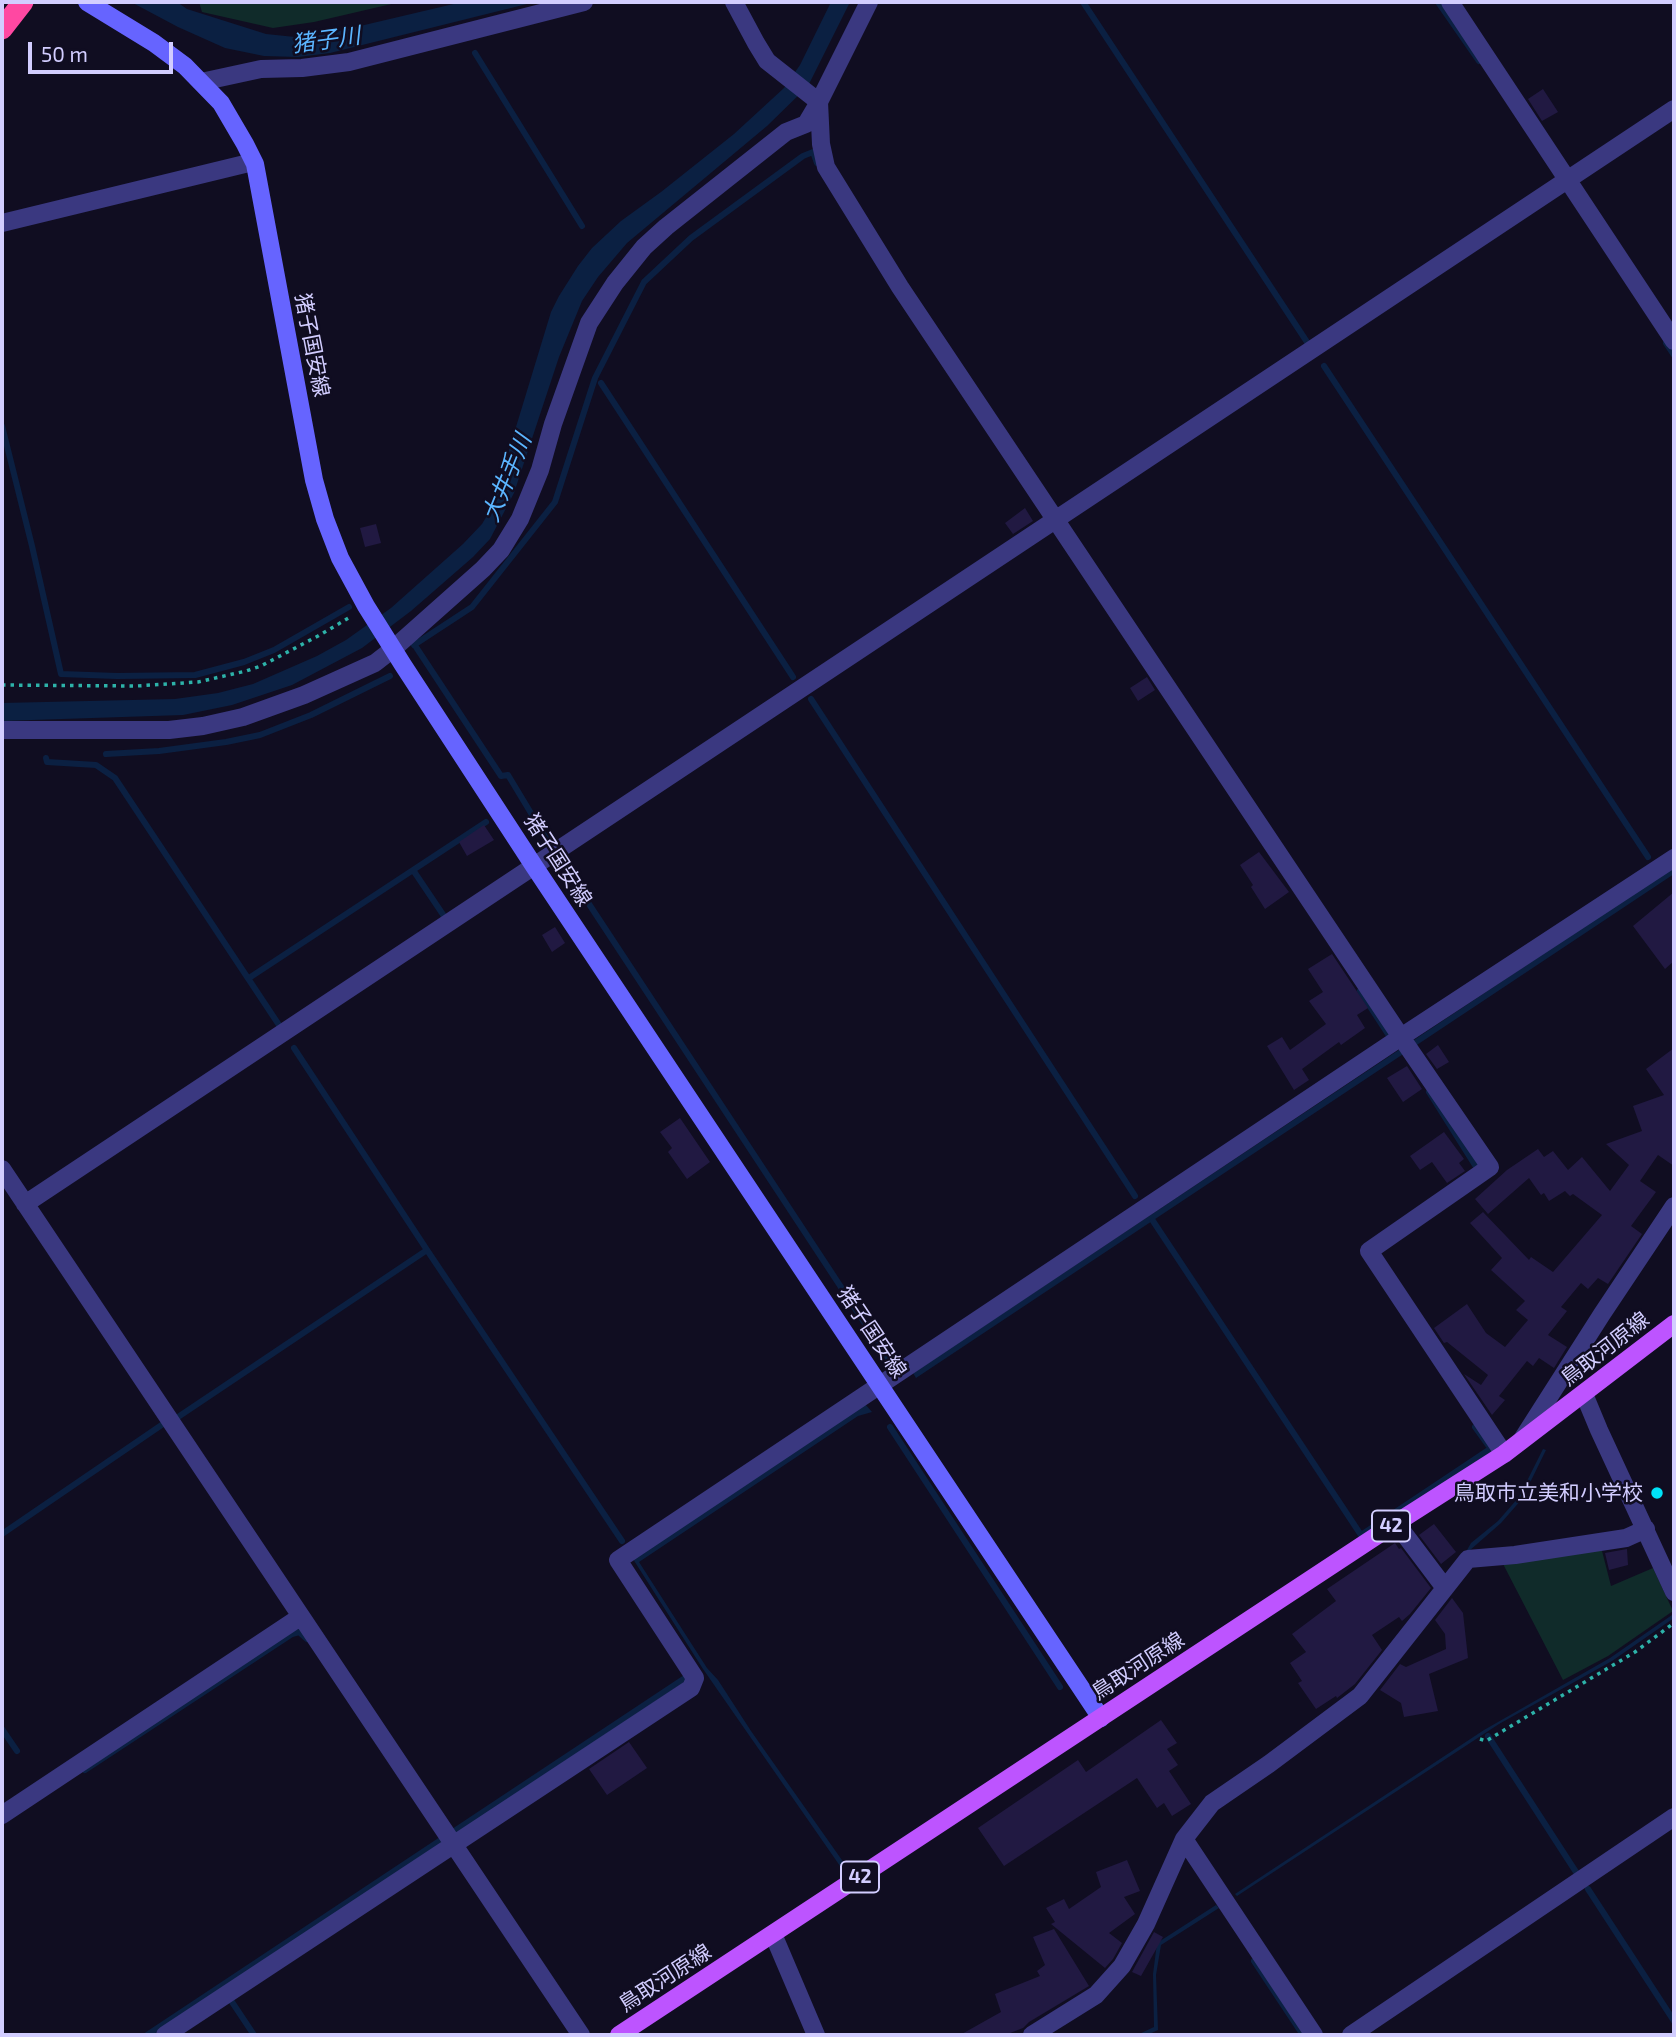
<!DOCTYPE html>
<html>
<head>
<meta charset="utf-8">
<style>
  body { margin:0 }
  #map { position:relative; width:1676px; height:2037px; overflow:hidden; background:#100d21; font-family:"Exo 2",sans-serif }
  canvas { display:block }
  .frame { position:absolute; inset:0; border:4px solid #d2cdff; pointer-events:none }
  .scale { position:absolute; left:28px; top:42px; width:145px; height:32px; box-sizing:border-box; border:4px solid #d2cdff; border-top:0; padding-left:9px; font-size:21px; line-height:24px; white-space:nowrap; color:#d2cdff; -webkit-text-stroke:5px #100d21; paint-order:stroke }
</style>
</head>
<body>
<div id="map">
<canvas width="1676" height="2037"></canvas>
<div class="frame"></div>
<div class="scale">50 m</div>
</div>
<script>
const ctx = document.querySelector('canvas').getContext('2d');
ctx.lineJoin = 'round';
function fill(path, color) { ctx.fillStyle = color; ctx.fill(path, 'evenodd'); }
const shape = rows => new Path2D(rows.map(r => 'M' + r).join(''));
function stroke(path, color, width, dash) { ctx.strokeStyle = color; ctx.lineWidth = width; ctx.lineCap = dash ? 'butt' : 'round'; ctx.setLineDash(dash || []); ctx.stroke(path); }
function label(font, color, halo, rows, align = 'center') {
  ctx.font = font + ' "Exo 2","Noto Sans JP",sans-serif'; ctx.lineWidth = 5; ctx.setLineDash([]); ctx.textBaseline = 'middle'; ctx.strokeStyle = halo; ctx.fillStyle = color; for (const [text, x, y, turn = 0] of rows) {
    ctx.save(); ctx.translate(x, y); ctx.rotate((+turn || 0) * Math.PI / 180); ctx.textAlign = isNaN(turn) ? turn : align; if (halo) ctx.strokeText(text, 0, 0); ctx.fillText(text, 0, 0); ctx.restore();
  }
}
fill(shape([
  [199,2,400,2,314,22,273,28,202,12],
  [1601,1547,1611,1586,1653,1568,1673,1611,1608,1656,1563,1680,1501,1560]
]), '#102b2a');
fill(shape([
  [131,2,177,2,187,9,266,34,295,37,322,35,462,2,535,2,330,53,298,57,264,56,225,48,178,27],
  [831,2,850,2,808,86,767,126,627,243,598,277,582,301,559,357,514,493,490,539,473,557,411,611,362,648,292,685,232,705,183,715,2,721,2,703,175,699,218,693,253,684,317,656,346,640,391,608,463,544,482,524,491,509,551,312,559,296,578,266,592,248,621,221,661,192,734,134,784,88,800,65],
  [1674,867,1674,874,916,1378,913,1373],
  [865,1404,872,1412,858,1416,639,1562,707,1668,718,1680,751,1731,844,1863,840,1866,703,1669,633,1559],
  [1543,1449,1546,1450,1522,1499,1501,1523,1469,1551,1467,1550,1471,1543,1498,1521,1519,1497],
  [1672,1615,1674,1618,1612,1661,1499,1724,1237,1896,1235,1894,1484,1730,1610,1658],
  [1216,1905,1219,1908,1161,1945,1156,1975,1158,2030,1147,2035,1137,2035,1154,2027,1153,1974,1157,1943]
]), '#0b2042');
stroke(shape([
  [1083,2,1307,342],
  [1438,2,1479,61],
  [475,53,582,226],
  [1666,343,1674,355],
  [1324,366,1648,857],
  [601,383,793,677],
  [2,426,32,546,61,674,117,676,195,675,244,662,274,650,349,607],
  [414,645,472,607,555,502,595,378,644,282,691,238,803,156,813,152,817,163],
  [416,647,501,776,508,775,549,843],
  [811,699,1135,1196],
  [106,754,159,751,226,742,260,735,311,715,390,676],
  [46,758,47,762,96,765,115,778,279,1025],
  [564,866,887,1357],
  [413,870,446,919],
  [249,978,486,822],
  [1360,991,1388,1034],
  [294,1048,427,1250,622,1541],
  [1429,1092,1478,1170,1476,1172],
  [1153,1221,1361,1535,1490,1449],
  [178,1417,427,1250],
  [890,1427,1060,1687],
  [1475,1427,1488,1445],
  [2,1534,163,1424],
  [2,1729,17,1751],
  [1488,1736,1576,1872],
  [85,1770,292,1634,299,1632,307,1639],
  [1588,1889,1674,2021],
  [1254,1961,1303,2035],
  [232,2002,254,2035],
  [147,2035,685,1678]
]), '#0b2042', 6);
fill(shape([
  [1543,89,1558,112,1542,121,1528,99],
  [1025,508,1033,521,1013,534,1005,523],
  [376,524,381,543,365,547,360,528],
  [1147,677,1155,690,1138,701,1130,688],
  [484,825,494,840,467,856,459,842],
  [1259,852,1289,892,1265,909,1251,887,1253,885,1240,865],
  [1674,892,1674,961,1665,969,1633,926],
  [555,927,565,943,552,952,542,935],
  [1332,954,1368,1008,1357,1015,1365,1028,1341,1045,1339,1042,1302,1069,1309,1080,1294,1090,1267,1046,1282,1037,1290,1050,1326,1024,1309,1001,1323,992,1308,969],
  [1438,1045,1449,1062,1437,1069,1426,1054],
  [1674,1048,1674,1166,1658,1155,1640,1181,1656,1192,1631,1226,1642,1234,1608,1284,1598,1278,1588,1289,1581,1283,1561,1307,1567,1311,1548,1335,1567,1347,1554,1368,1539,1358,1533,1366,1527,1361,1499,1396,1505,1400,1492,1415,1464,1374,1481,1385,1488,1375,1447,1342,1444,1343,1434,1328,1467,1304,1486,1333,1505,1347,1528,1320,1516,1310,1525,1301,1491,1270,1502,1258,1470,1223,1483,1212,1529,1260,1531,1257,1553,1272,1602,1215,1573,1194,1570,1196,1565,1191,1549,1201,1544,1193,1541,1195,1529,1178,1488,1214,1475,1199,1507,1170,1538,1149,1544,1157,1553,1151,1568,1170,1582,1157,1610,1191,1629,1165,1606,1144,1642,1131,1633,1106,1664,1095,1646,1069],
  [1407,1066,1422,1089,1403,1102,1387,1078],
  [680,1118,710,1162,687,1179,668,1152,672,1148,660,1132],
  [1444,1132,1464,1159,1459,1163,1465,1171,1447,1183,1432,1162,1420,1170,1410,1156],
  [1434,1524,1456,1552,1441,1564,1419,1535],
  [1395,1543,1399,1549,1401,1548,1431,1588,1410,1614,1402,1621,1399,1617,1372,1635,1382,1650,1355,1684,1337,1698,1336,1696,1316,1709,1298,1683,1302,1681,1290,1663,1306,1652,1292,1634,1336,1601,1327,1589],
  [1627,1549,1628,1565,1609,1570,1605,1553],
  [1452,1598,1463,1613,1468,1658,1429,1674,1438,1711,1404,1717,1401,1703,1380,1690,1400,1664,1406,1667,1446,1649,1445,1634,1435,1620],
  [1161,1720,1177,1743,1167,1749,1178,1765,1169,1771,1191,1804,1172,1816,1164,1803,1157,1808,1137,1778,1004,1866,978,1828,1078,1760,1086,1772],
  [629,1742,647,1768,607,1795,589,1769],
  [1127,1860,1140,1891,1124,1897,1135,1914,1109,1933,1122,1943,1113,1959,1105,1968,1051,1924,1055,1922,1046,1908,1064,1899,1069,1909,1101,1887,1096,1872],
  [1054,1929,1089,1986,1029,2022,1023,2028,1005,2035,960,2035,1001,2012,995,1994,1040,1976,1037,1971,1045,1965,1033,1937],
  [1154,1932,1163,1937,1141,1976,1132,1972]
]), '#211942');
stroke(shape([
  [2,685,136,686,198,682,246,671,261,666,318,636,352,616],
  [1480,1739,1486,1741,1635,1652,1674,1623]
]), '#2db2a9', 3.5, [3.5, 5]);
stroke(shape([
  [734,2,756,43,767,61,819,102,821,144,826,167,900,287,1401,1037,1490,1167,1369,1251,1504,1454],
  [1450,2,1674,341],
  [201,82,261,69,302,68,349,62,584,2],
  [2,223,253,162],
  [2,730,169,730,203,726,243,717,304,695,375,663,393,649,483,569,501,550,520,519,540,470,553,424,589,323,615,283,644,247,666,227,786,132,806,124,819,102,869,2],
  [2,1169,581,2035],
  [25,1204,1674,109],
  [1584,1394,1599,1430,1674,1592],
  [1521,1441,1602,1314,1674,1206],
  [1396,1523,1445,1588],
  [2,1815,300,1617],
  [1184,1839,1314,2035],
  [773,1934,816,2035],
  [165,2035,691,1688,695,1678,618,1560,1401,1037,1674,858],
  [1032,2035,1096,1995,1122,1966,1146,1924,1184,1839,1212,1803,1269,1764,1360,1696,1468,1559,1515,1555,1626,1538,1646,1529],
  [1351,2035,1674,1817]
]), '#3a3880', 18);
stroke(shape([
  [87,2,154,43,185,66,221,103,245,144,255,164,314,480,325,519,340,558,366,606,403,665,534,866,1101,1718]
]), '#6664ff', 18);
stroke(shape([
  [619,2035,1396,1523,1504,1454,1674,1324]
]), '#bd54ff', 18);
stroke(shape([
  [2,29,23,2]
]), '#ff48a2', 21);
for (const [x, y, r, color] of [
  [1657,1493,7,"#00e2f8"]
]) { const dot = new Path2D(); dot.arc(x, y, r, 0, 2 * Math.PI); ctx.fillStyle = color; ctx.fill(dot); stroke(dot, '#100d21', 2.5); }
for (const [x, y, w] of [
  [1391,1526,38],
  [860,1877,38]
]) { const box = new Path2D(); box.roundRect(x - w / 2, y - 15.5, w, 31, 5); ctx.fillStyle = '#100d21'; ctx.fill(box); stroke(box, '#d2cdff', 2); }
label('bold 19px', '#d2cdff', null, [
  ["42",1391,1526],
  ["42",860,1877]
]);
label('21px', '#d2cdff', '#100d21', [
  ["猪子国安線",312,345,79],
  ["猪子国安線",558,860,57],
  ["猪子国安線",872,1332,56],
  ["鳥取河原線",1605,1349,-38],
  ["鳥取河原線",1138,1666,-33],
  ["鳥取河原線",665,1978,-33]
]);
label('21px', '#d2cdff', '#100d21', [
  ["鳥取市立美和小学校",1643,1493]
], 'right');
label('italic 23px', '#5bb5ff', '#100d21', [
  ["猪子川",326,40,-8],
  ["大井手川",507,478,-68]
]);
</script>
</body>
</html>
